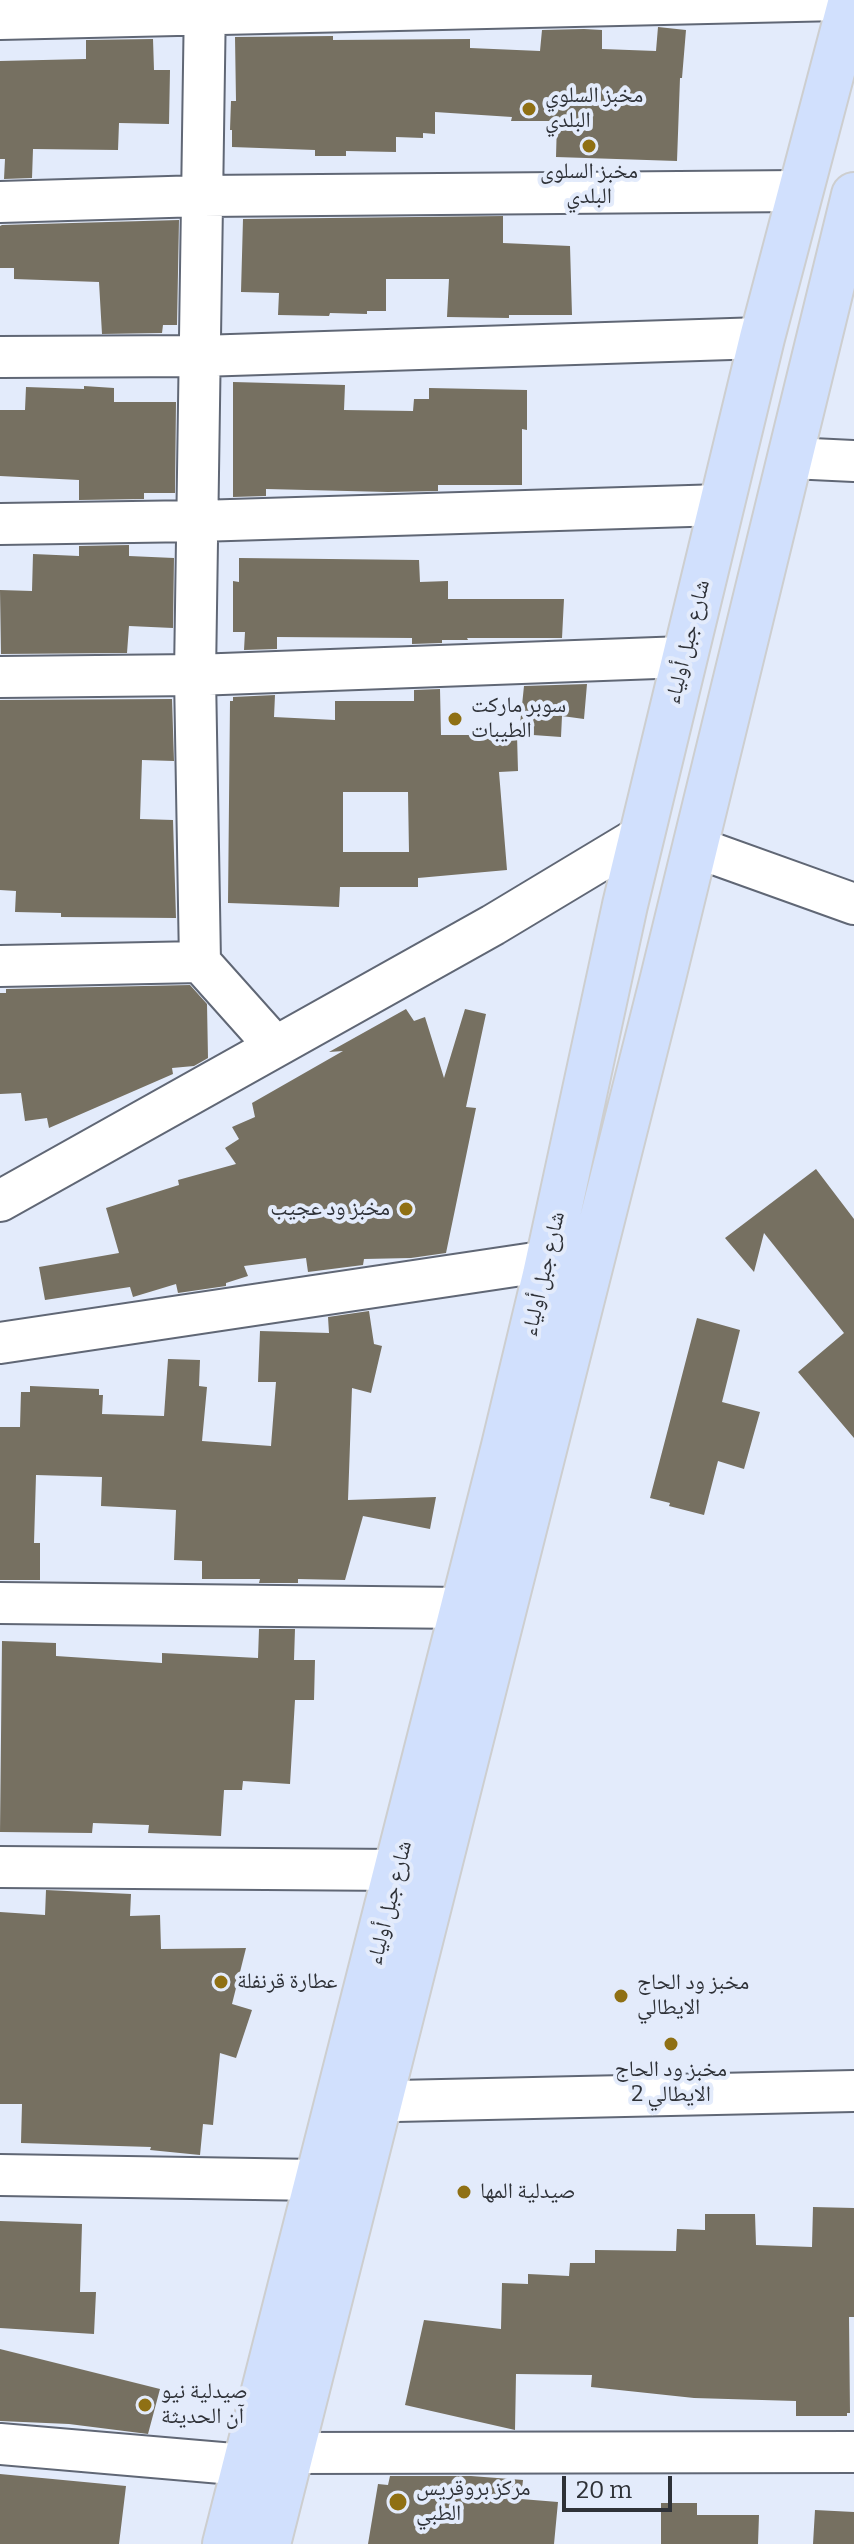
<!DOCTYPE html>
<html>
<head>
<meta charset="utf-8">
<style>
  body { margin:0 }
  #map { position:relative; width:854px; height:2544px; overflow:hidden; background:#e3ebfb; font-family:Bitter,serif }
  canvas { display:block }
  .scale { position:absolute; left:562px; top:2476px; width:110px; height:36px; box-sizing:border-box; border:4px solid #2e3137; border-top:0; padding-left:10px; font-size:24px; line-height:28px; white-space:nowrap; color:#2e3137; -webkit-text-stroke:6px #e3ebfb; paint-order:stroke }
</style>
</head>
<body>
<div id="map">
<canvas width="854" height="2544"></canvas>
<div class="scale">20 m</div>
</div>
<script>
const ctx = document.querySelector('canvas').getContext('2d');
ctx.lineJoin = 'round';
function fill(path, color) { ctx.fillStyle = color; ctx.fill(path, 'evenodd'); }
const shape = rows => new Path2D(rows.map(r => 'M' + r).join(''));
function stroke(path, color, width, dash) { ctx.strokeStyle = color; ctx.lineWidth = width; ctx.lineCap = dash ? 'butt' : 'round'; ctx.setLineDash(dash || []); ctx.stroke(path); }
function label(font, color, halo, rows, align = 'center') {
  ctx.font = font + ' Bitter,"Noto Naskh Arabic",serif'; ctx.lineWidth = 8; ctx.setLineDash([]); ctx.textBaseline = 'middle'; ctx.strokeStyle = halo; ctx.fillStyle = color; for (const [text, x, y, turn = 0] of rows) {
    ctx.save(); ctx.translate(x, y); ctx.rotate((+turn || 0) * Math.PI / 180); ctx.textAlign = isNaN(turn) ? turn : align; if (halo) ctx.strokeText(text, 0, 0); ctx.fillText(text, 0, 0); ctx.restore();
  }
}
fill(shape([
  [658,27,686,30,682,78,680,78,677,161,556,157,557,121,511,121,512,117,435,112,435,134,423,133,423,138,396,137,396,152,346,151,346,156,315,156,315,150,232,147,232,130,230,130,231,101,236,101,235,37,333,36,333,40,470,39,470,48,540,51,542,30,584,29,602,30,602,49,656,51],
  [153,39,154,70,170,70,169,124,119,123,118,150,33,149,32,178,4,179,5,159,0,159,0,61,86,59,86,40],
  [503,216,503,243,570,246,572,315,509,315,509,318,447,317,449,279,386,279,386,311,367,311,367,314,330,313,329,316,278,315,279,293,241,292,243,219],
  [179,220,177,325,163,325,162,333,102,334,99,282,14,279,14,268,0,268,0,226,2,225],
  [233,382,345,385,344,410,413,411,414,399,429,399,429,388,527,390,527,430,522,429,522,485,438,485,438,491,388,492,266,489,266,496,233,497],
  [84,386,114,388,114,402,176,402,175,493,144,493,144,499,79,500,79,480,0,476,0,410,25,410,26,387,84,389],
  [129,545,129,556,174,558,173,628,129,626,127,653,1,654,0,590,32,591,33,554,79,556,79,546],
  [239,558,419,560,420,582,448,581,448,599,564,599,562,638,467,638,468,640,442,640,442,643,412,644,412,638,277,637,277,649,244,650,245,632,233,632,233,581,239,582],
  [587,684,584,719,562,716,561,737,519,734,524,686],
  [440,689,441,735,517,735,518,771,499,772,507,870,418,878,418,887,340,887,339,907,228,903,230,701,233,701,233,697,275,695,274,717,335,720,335,701,414,701,414,690],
  [343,792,408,792,409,852,343,852],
  [172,699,174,761,142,760,140,819,173,820,176,918,61,917,61,913,15,912,16,891,0,890,0,700],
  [190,985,207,1004,208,1058,194,1066,172,1068,173,1074,49,1128,47,1118,25,1121,21,1093,0,1094,0,993,6,993,6,989],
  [406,1009,414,1021,425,1017,444,1078,465,1009,486,1014,466,1107,476,1108,446,1253,411,1258,364,1259,363,1265,308,1272,306,1258,244,1266,248,1276,226,1283,226,1286,178,1293,176,1284,133,1297,130,1287,45,1300,39,1267,119,1253,106,1208,179,1185,178,1180,236,1164,225,1148,239,1139,232,1127,255,1117,252,1103,343,1051,329,1052],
  [816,1169,854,1219,854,1438,798,1372,844,1333,764,1233,754,1272,725,1238],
  [369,1311,374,1344,382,1346,371,1393,352,1388,348,1500,436,1497,430,1529,363,1516,345,1580,298,1579,298,1583,259,1583,260,1579,202,1579,202,1561,174,1560,176,1510,101,1506,102,1477,36,1475,34,1543,40,1543,40,1580,0,1580,0,1427,20,1427,21,1392,30,1392,30,1386,99,1389,99,1395,103,1395,102,1414,164,1416,168,1359,200,1360,199,1386,207,1387,202,1441,271,1446,276,1382,258,1382,260,1331,329,1333,328,1317],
  [697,1318,740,1330,722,1402,760,1412,744,1469,718,1461,704,1515,669,1506,670,1503,650,1498],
  [259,1629,295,1629,294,1660,315,1660,314,1700,295,1700,290,1784,243,1781,242,1790,224,1790,221,1836,148,1833,149,1825,93,1823,92,1833,0,1832,2,1641,56,1643,56,1656,162,1663,162,1653,258,1658],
  [46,1890,131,1894,130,1916,160,1915,161,1949,246,1948,232,2004,252,2010,236,2058,220,2053,213,2125,203,2124,200,2155,150,2150,151,2147,21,2143,22,2104,0,2104,0,1912,45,1915],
  [813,2207,854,2208,854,2317,849,2317,850,2413,847,2413,847,2416,796,2416,796,2401,694,2398,591,2387,592,2375,516,2374,515,2430,405,2405,424,2320,501,2329,502,2283,528,2284,528,2274,569,2276,570,2263,595,2263,595,2250,676,2251,677,2229,705,2230,705,2214,755,2214,756,2245,812,2247],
  [0,2221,82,2224,80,2292,96,2292,94,2334,0,2328],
  [0,2349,160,2389,148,2434,69,2424,0,2421],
  [0,2474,126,2486,119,2544,0,2544],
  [390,2476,471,2476,523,2480,521,2499,558,2502,554,2544,368,2544,378,2484,388,2485],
  [661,2503,697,2503,697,2515,759,2515,758,2544,661,2544],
  [815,2510,854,2512,854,2544,813,2544]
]), '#767061');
const street = shape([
  [205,0,195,675,200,962,275,1046],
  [0,19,840,0],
  [0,202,202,196,799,191],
  [0,357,200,356,762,338],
  [791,458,854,461],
  [0,524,198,521,722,505],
  [0,677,195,675,684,657],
  [695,847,854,904],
  [0,966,200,962],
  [0,1201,493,925,641,836],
  [0,1343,548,1261],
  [0,1603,464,1608],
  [0,1867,398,1870],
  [350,2102,854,2091],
  [0,2175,318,2180],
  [0,2444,245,2465],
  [290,2453,854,2452]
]);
const primary = shape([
  [225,2544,504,1446,545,1275,625,905,762,338,851,0],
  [268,2544,663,978,854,195]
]);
stroke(street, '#606775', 44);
stroke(primary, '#cdcecf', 48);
stroke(street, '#fff', 40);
stroke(primary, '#d1e0fd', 44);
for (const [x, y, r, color] of [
  [529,109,8,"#8f7014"],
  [589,146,8,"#8f7014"],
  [455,719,8,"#8f7014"],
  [406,1209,8,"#8f7014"],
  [221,1982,8,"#8f7014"],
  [621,1996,8,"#8f7014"],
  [671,2044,8,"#8f7014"],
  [464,2192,8,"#8f7014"],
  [145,2405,8,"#8f7014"],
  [398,2502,10,"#8f7014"]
]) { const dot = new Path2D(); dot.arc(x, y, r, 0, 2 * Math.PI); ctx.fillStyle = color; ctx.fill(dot); stroke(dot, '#e3ebfb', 3); }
label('22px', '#2e3137', '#e3ebfb', [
  ["مخبز السلوي",545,96],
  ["البلدي",545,121],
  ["مخبز السلوى",589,172,"center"],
  ["البلدي",589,197,"center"],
  ["سوبر ماركت",471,706],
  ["الطيبات",471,731],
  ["مخبز ود عجيب",390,1209,"right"],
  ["عطارة قرنفلة",237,1982],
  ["مخبز ود الحاج",637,1983],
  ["الايطالي",637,2008],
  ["مخبز ود الحاج",671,2070,"center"],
  ["الايطالي 2",671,2095,"center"],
  ["صيدلية المها",480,2192],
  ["صيدلية نيو",161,2392],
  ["آن الحديثة",161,2417],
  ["مركز بروقريس",416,2489],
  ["الطبي",416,2514]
], 'left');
label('22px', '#2e3137', '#e3ebfb', [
  ["شارع جبل أولياء",688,642,-76],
  ["شارع جبل أولياء",544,1274,-77],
  ["شارع جبل أولياء",390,1903,-76]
]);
</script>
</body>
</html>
